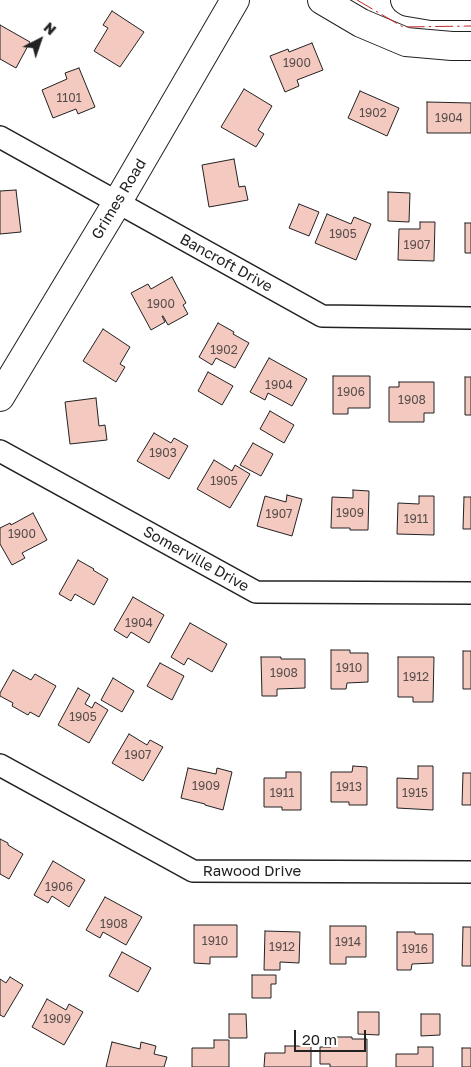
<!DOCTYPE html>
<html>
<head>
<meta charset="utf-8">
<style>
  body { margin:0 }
  #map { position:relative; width:471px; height:1067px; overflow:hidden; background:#fff; font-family:"Golos Text",sans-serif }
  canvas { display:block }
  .north { position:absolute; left:15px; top:15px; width:50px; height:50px; -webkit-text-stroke:4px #fff; paint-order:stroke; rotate:41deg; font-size:14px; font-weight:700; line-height:20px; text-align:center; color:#222 }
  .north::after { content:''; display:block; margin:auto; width:18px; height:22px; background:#222; clip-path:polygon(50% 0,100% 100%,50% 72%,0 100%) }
  .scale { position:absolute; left:294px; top:1030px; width:72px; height:22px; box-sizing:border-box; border:2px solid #222; border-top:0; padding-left:6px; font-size:15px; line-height:18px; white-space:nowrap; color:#222; -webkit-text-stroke:4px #fff; paint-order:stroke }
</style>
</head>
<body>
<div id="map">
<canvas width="471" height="1067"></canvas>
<div class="north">N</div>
<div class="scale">20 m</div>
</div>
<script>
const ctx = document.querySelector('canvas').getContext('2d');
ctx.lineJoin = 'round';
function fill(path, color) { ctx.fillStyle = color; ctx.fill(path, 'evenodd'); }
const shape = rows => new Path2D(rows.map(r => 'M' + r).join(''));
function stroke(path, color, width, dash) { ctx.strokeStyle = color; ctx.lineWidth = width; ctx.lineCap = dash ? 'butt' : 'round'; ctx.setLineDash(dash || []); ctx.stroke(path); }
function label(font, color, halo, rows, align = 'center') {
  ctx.font = font + ' "Golos Text",sans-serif'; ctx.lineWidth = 4; ctx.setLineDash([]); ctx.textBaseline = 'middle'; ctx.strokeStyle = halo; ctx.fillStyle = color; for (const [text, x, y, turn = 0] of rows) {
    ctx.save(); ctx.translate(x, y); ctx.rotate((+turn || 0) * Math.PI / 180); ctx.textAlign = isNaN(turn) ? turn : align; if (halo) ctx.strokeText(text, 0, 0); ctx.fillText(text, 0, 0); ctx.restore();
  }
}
const building = shape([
  [112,11,144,32,120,67,94,51,108,28,103,25,112,11],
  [0,25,30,42,16,68,0,59,0,25],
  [312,43,323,70,297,80,299,86,285,92,270,56,288,49,289,52,312,43],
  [79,68,95,107,78,114,76,109,53,118,42,90,67,79,65,73,79,68],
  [244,89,272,106,258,130,264,134,256,147,221,127,244,89],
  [360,91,399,108,387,136,348,118,360,91],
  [427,102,471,103,471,133,427,133,427,102],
  [234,159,239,187,245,186,248,200,209,207,202,165,234,159],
  [16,190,21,232,0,234,0,191,16,190],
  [388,192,410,193,409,222,388,221,388,192],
  [299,204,319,212,309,236,289,228,299,204],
  [327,214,351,224,354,217,371,224,356,260,315,243,327,214],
  [420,222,435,222,434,261,398,260,399,229,420,229,420,222],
  [465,223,471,223,471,253,465,253,465,223],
  [172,277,186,303,183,305,188,314,168,325,163,316,162,316,165,322,151,330,131,293,148,284,151,289,172,277],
  [218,323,234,332,233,334,249,343,235,368,216,358,212,365,199,357,218,323],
  [103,329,130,347,120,364,125,367,116,382,83,361,103,329],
  [269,358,307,379,292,406,268,393,265,400,250,392,269,358],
  [208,372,233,386,222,405,198,391,208,372],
  [333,376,370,376,370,408,348,408,348,414,333,414,333,376],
  [465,377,471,377,471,415,465,415,465,377],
  [399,382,434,382,434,413,424,413,424,422,389,422,389,387,399,387,399,382],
  [96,398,99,426,105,425,107,440,70,444,65,402,96,398],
  [270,411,294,425,284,443,260,429,270,411],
  [154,433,171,443,174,438,188,446,169,479,137,461,154,433],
  [253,443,273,454,261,476,240,465,253,443],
  [214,460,232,471,235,465,250,474,230,508,197,489,214,460],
  [353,490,369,491,368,530,350,530,350,528,331,528,332,497,353,498,353,490],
  [287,495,302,499,292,536,257,526,265,496,286,502,287,495],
  [419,496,434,496,434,535,397,534,398,503,419,504,419,496],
  [464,497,471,497,471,529,463,529,464,497],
  [33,513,47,540,22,553,25,558,12,565,0,544,0,528,10,523,11,525,33,513],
  [78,560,94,569,93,570,108,579,94,605,75,594,71,601,59,594,78,560],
  [133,597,164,615,149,643,131,632,127,638,114,630,133,597],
  [190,623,227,644,212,672,188,658,184,665,171,657,190,623],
  [331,650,350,650,350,653,368,653,368,682,347,683,346,689,331,689,331,650],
  [463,651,471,651,471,689,463,689,463,651],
  [261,657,281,657,281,659,305,659,305,688,277,689,277,696,262,696,261,657],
  [398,657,434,657,433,702,413,702,413,697,398,697,398,657],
  [160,663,184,676,172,700,147,686,160,663],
  [13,670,31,680,35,674,56,686,39,717,30,712,28,715,12,706,13,703,0,696,0,693,13,670],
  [113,678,134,691,122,712,101,700,113,678],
  [78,688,90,695,85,704,92,708,95,702,108,710,89,743,58,725,78,688],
  [129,734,147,745,150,740,163,747,143,781,112,763,129,734],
  [353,766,367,767,367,805,349,805,349,802,331,802,331,772,352,772,353,766],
  [418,766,433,766,433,810,397,808,397,778,418,779,418,766],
  [188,768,216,774,217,768,232,772,223,810,205,805,205,804,181,798,188,768],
  [286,772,301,772,301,810,282,810,282,807,264,807,264,778,286,778,286,772],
  [463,773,471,773,471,805,462,805,463,773],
  [0,839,8,843,8,845,23,854,9,879,0,874,0,839],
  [53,861,85,880,69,907,52,896,48,903,34,895,53,861],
  [105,897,142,917,126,945,103,932,100,938,86,930,105,897],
  [194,925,237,925,237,957,210,957,210,964,194,963,194,925],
  [330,926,366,926,366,957,346,957,346,964,330,964,330,926],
  [463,927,471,927,471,966,462,966,463,927],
  [265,931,300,932,299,963,280,962,280,970,264,970,265,931],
  [397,932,415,932,415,934,433,934,433,963,412,964,411,970,397,970,397,932],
  [122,952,151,968,138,992,109,976,122,952],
  [252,975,276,975,276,984,271,984,271,998,252,998,252,975],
  [10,977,23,985,4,1017,0,1015,0,979,6,983,10,977],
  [47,999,66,1010,69,1004,83,1012,64,1045,32,1027,47,999],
  [358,1012,379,1012,379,1035,358,1034,358,1012],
  [229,1014,246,1014,247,1038,229,1038,229,1014],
  [421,1014,440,1014,440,1035,421,1036,421,1014],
  [331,1037,352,1037,352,1039,367,1039,367,1067,330,1067,330,1064,320,1064,320,1047,331,1047,331,1037],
  [214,1040,229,1040,229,1067,192,1067,192,1048,214,1048,214,1040],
  [112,1042,140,1049,141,1042,156,1046,154,1054,167,1057,164,1067,106,1067,112,1042],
  [285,1046,311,1046,311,1067,264,1067,265,1053,285,1053,285,1046],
  [418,1047,433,1047,433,1067,396,1067,396,1054,418,1054,418,1047],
  [462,1048,471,1048,471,1067,462,1067,462,1048]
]);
fill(building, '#f3c9c0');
stroke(building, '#222', 1);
const street = shape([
  [0,137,322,316,471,318],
  [0,451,256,592,471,593],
  [0,765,193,871,471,872]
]);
const secondary = shape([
  [322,0,361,23,406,42,452,46,471,46],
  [405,0,408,2,432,6,471,6],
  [0,397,117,203,235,0]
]);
stroke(street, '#222', 24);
stroke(secondary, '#222', 30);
stroke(street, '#fff', 21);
stroke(secondary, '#fff', 28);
stroke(shape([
  [357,0,403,27,471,26]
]), '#c62828', 1, [18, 4, 2.5, 4]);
label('12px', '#564c4a', null, [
  ["1900",297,63],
  ["1101",69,98],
  ["1902",373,113],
  ["1904",449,118],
  ["1905",343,234],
  ["1907",417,245],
  ["1900",161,304],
  ["1902",224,350],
  ["1904",279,385],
  ["1906",351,392],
  ["1908",412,400],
  ["1903",163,453],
  ["1905",224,481],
  ["1909",350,513],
  ["1907",279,514],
  ["1911",416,519],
  ["1900",22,534],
  ["1904",139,623],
  ["1910",349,668],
  ["1908",284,673],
  ["1912",416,677],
  ["1905",83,717],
  ["1907",138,755],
  ["1909",206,786],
  ["1913",349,787],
  ["1911",282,793],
  ["1915",415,793],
  ["1906",59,887],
  ["1908",114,924],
  ["1910",215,941],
  ["1914",348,942],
  ["1912",282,947],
  ["1916",415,949],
  ["1909",57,1019]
]);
label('15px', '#222', '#fff', [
  ["Grimes Road",119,199,-59],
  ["Bancroft Drive",226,263,29],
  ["Somerville Drive",196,559,29],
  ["Rawood Drive",252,871]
]);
</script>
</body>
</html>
